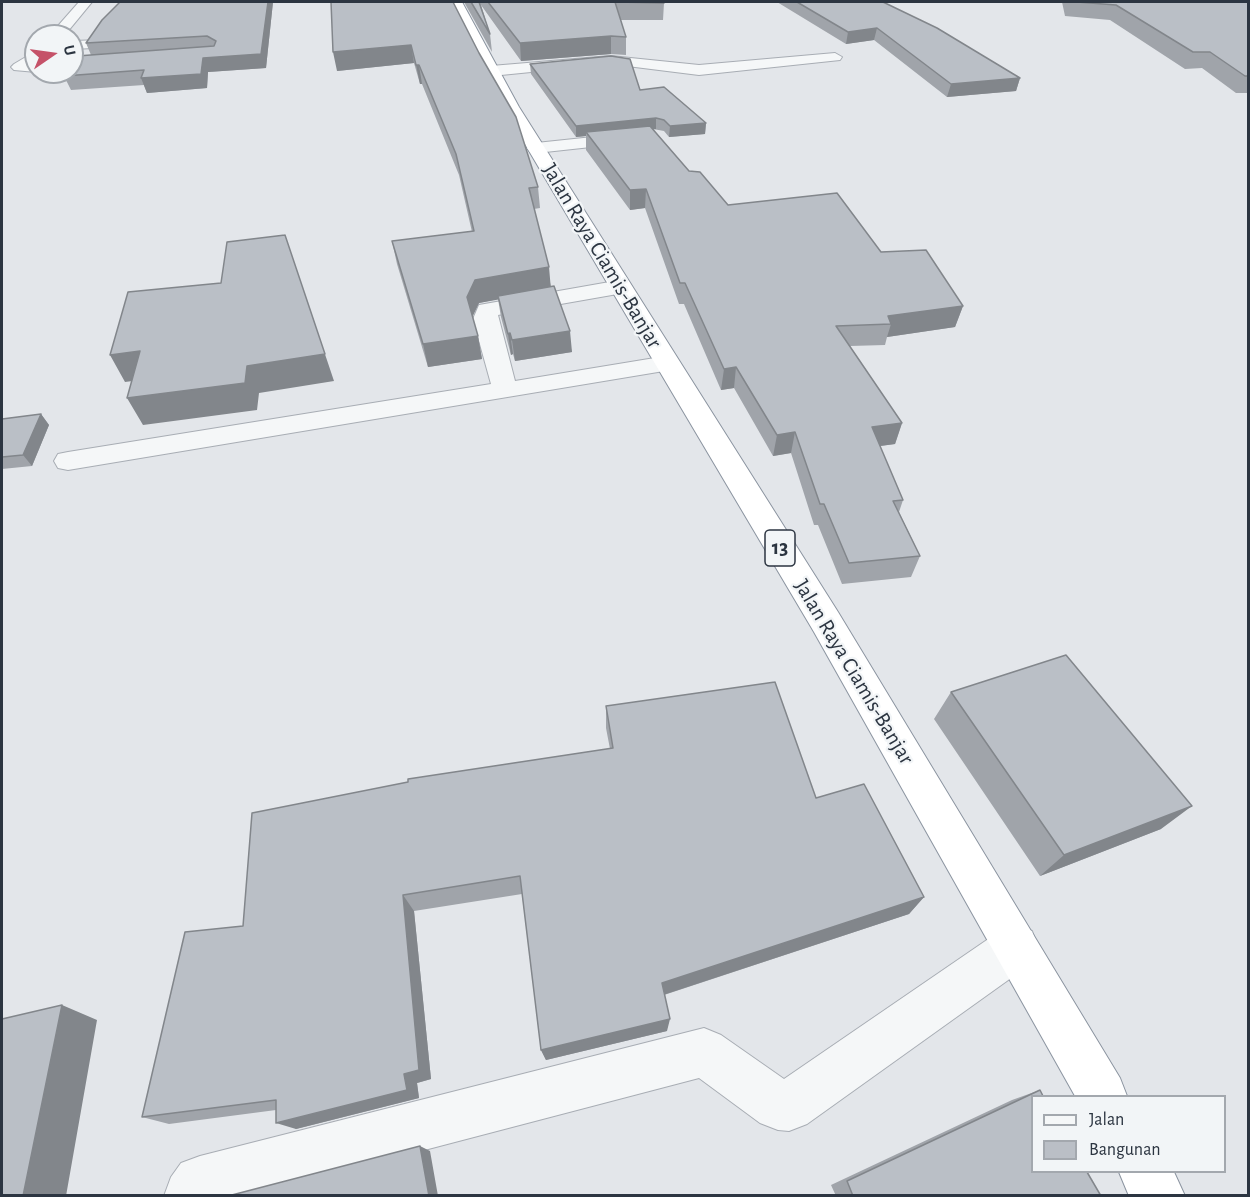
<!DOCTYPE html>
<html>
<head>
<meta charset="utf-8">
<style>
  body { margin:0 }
  #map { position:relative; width:1250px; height:1197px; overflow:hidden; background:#e3e6ea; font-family:"Alegreya Sans",sans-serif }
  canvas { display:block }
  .frame { position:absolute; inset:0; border:3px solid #2c3541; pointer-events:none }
  .legend { position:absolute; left:1031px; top:1095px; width:195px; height:78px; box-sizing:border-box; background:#f2f5f7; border:2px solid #a3a8ae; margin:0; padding:8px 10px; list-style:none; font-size:18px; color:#2c3541 }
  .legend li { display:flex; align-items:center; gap:12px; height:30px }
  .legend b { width:30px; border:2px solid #a3a8ae }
  .north { position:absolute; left:24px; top:24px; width:60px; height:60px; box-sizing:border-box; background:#f2f5f7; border:2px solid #a3a8ae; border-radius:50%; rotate:77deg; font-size:16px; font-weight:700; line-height:24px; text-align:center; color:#2c3541 }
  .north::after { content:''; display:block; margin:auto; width:21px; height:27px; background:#c55269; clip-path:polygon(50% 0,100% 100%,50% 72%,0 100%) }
</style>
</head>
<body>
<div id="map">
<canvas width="1250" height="1197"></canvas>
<div class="frame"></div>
<ul class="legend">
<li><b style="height:8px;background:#f5f7f8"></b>Jalan</li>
<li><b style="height:16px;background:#babfc6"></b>Bangunan</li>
</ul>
<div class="north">U</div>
</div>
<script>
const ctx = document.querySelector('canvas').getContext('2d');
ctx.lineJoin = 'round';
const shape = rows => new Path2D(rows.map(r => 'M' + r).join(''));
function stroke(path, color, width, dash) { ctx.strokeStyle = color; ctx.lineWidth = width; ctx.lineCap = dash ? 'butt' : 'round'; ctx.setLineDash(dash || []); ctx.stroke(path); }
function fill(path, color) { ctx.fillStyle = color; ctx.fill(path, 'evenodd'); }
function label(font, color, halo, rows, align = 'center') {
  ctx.font = font + ' "Alegreya Sans",sans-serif'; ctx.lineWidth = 4.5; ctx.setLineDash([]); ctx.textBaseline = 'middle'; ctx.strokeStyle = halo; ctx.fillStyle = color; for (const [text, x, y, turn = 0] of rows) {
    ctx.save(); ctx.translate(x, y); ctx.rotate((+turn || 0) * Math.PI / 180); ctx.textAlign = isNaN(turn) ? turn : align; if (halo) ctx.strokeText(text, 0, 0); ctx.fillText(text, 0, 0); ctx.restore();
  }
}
const minor = shape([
  [79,2,92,2,64,36,49,36,79,2],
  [132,39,137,40,139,43,137,46,72,49,72,41,132,39],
  [36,51,36,72,14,70,11,67,14,64,36,51],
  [835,53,842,57,840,60,699,75,611,64,491,76,483,71,491,66,611,56,699,65,835,53],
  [631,133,637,134,640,138,637,142,536,153,530,152,527,148,530,144,536,143,631,133],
  [621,280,629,282,632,287,629,292,498,315,515,381,667,356,676,359,680,364,676,369,68,470,58,468,54,461,58,454,68,452,491,384,473,319,479,305,621,280],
  [1016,925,1032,931,1038,947,1032,963,807,1124,789,1131,778,1130,760,1123,699,1078,249,1196,164,1196,171,1177,181,1163,200,1156,704,1028,721,1035,784,1079,1000,931,1016,925]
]);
const trunk = shape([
  [450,2,462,2,519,107,838,612,1120,1078,1127,1096,1075,1096,814,632,503,107,450,2],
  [1119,1172,1174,1172,1185,1196,1129,1196,1119,1172]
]);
stroke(minor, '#a8adb4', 2);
stroke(trunk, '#8b94a0', 2);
fill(minor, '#f5f7f8');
fill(trunk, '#fff');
fill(shape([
  [273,2,266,68,208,72,207,88,147,93,144,85,71,90,64,76,91,55,86,43],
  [453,2,538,187,540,208,534,209,551,287,572,352,515,361,513,354,511,355,501,317,498,299,479,303,472,316,478,336,482,359,428,367,397,264,392,241,472,232,459,175,422,84,420,84,414,63,337,71],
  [464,2,663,2,664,3,663,20,620,20,626,37,626,55,611,54,521,61,481,5,490,34,492,52],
  [777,2,883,2,1020,78,1016,91,947,97,874,40,846,44],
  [1062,2,1248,2,1248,93,1236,93,1202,68,1185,69,1110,20,1065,16],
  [530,64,640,90,706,123,705,134,669,137,664,131,653,129,689,171,728,205,881,252,963,306,955,327,887,337,885,345,850,346,902,423,895,444,880,446,903,500,899,512,920,556,911,577,842,584,818,525,814,525,791,453,773,456,734,388,721,390,684,304,679,304,645,208,630,210,586,150,586,136,576,137,531,74],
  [41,414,49,425,32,466,2,469,2,419],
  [951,692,1161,829,1040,876,934,719],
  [606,706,816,798,924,897,909,914,664,995,667,1031,546,1060,541,1050,522,894,414,911,431,1079,417,1083,419,1098,296,1129,276,1110,169,1124,142,1117,243,926,610,749,606,728],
  [1040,1090,1101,1196,836,1196,831,1185,1012,1100]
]), '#a0a4aa');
fill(shape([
  [268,2,273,2,266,68,208,72,207,88,147,93,141,78,203,58],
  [877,28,874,40,846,44,848,32],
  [611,36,611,54,521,61,520,43],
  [411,45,414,63,337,71,333,52],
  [416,65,419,65,422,84,420,84],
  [1020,78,1016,91,947,97,951,84],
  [656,118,656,129,588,136,586,132,586,136,576,137,576,126],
  [706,123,705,134,669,137,670,126],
  [646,189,645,208,630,210,630,190],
  [285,235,334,381,259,393,257,410,143,425,127,398,247,366],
  [549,267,551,290,479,303,471,320,467,297,475,280],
  [963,306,955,327,887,337,891,324,888,316],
  [570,331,572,352,515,361,512,340],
  [510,333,513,354,511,355,508,334],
  [478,336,482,359,428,367,423,344],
  [140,351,155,378,125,382,110,355],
  [736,367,734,388,721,390,724,369],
  [41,414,49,425,32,466,23,455],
  [902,423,895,444,865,448,872,427],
  [795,432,791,453,773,456,777,435],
  [1192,806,1161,829,1040,876,1064,855],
  [403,895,414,911,431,1079,417,1083,419,1098,296,1129,276,1123],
  [924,897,909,914,660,996,662,983],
  [62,1005,97,1020,66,1196,23,1196],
  [670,1019,667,1031,546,1060,541,1050],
  [420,1146,430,1151,438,1196,429,1196]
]), '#82868b');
const building = shape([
  [120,2,268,2,261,54,203,58,201,74,141,78,144,70,64,76,66,72,72,72,72,64,77,56,214,46,216,41,207,36,86,43,102,20,120,2],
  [331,2,453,2,479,53,516,117,538,187,529,188,549,267,475,280,467,297,478,336,423,344,392,241,474,231,456,154,419,65,416,65,411,45,333,52,331,2],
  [471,2,479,2,490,34,471,2],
  [488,2,663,2,664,3,615,2,626,37,611,36,520,43,488,2],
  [797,2,883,2,937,28,1020,78,951,84,877,28,848,32,797,2],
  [1077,2,1248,2,1248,76,1245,76,1210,52,1193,52,1116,5,1077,2],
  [611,56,630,59,640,90,664,87,706,123,670,126,664,120,656,118,576,126,530,64,611,56],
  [650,126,689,171,700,172,728,205,837,193,881,252,926,250,963,306,888,316,891,324,836,326,902,423,872,427,903,500,893,501,920,556,849,563,824,504,820,504,795,432,777,435,736,367,724,369,685,283,680,283,646,189,630,190,586,132,650,126],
  [285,235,325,354,247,366,245,383,127,398,140,351,110,355,128,292,221,283,227,242,285,235],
  [554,286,570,331,512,340,510,333,508,334,498,296,554,286],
  [41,414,23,455,2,457,2,419,41,414],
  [1066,655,1192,806,1064,855,951,692,1066,655],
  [775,682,816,798,864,784,924,897,662,983,670,1019,541,1050,520,876,403,895,419,1070,404,1074,407,1090,276,1123,276,1100,142,1117,185,932,243,926,252,813,408,782,408,779,613,748,606,706,775,682],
  [62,1005,23,1196,2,1196,2,1019,62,1005],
  [1040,1090,1043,1096,1032,1096,1032,1172,1087,1172,1101,1196,853,1196,847,1181,1040,1090],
  [420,1146,429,1196,228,1196,420,1146]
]);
fill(building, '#babfc6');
stroke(building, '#82868b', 1.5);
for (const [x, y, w] of [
  [780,548,30]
]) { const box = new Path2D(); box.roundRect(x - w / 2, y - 18, w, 36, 4.5); ctx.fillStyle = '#f2f5f7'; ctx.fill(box); stroke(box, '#2c3541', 1.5); }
label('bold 21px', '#2c3541', null, [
  ["13",780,548]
]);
label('22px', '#2c3541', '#f2f5f7', [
  ["Jalan Raya Ciamis-Banjar",602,256,59],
  ["Jalan Raya Ciamis-Banjar",854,672,59]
]);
</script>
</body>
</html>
